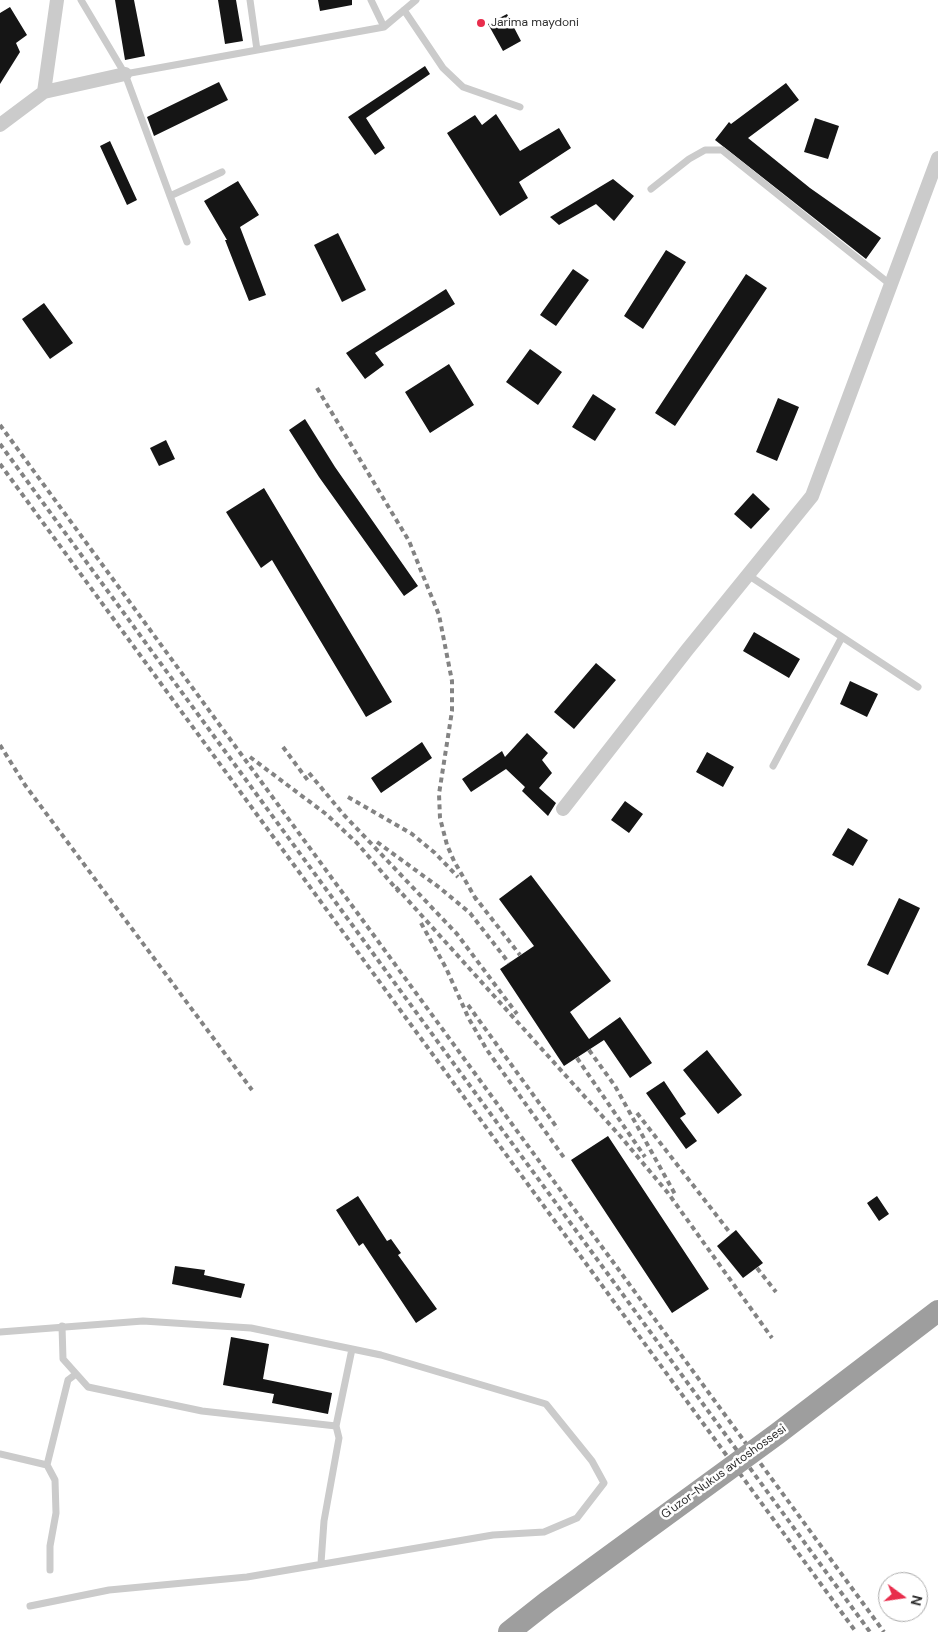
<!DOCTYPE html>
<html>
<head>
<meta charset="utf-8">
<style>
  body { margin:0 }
  #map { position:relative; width:938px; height:1632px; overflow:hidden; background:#fff; font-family:"DM Sans",sans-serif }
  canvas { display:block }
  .north { position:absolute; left:878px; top:1572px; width:50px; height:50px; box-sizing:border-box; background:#fff; border:1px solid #ababab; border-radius:50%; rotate:104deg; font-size:14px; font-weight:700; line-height:20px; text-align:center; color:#2e2e2e }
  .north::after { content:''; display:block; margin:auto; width:18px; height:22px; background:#e82d4c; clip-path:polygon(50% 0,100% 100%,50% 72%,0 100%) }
</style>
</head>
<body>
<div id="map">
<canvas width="938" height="1632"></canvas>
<div class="north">N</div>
</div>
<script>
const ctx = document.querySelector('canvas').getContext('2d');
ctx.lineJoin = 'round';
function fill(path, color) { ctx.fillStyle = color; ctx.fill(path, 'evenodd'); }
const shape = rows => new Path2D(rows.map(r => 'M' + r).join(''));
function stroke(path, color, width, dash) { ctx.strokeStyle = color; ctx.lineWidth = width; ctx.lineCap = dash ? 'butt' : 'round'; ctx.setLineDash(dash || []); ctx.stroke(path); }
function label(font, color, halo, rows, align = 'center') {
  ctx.font = font + ' "DM Sans",sans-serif'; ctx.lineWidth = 5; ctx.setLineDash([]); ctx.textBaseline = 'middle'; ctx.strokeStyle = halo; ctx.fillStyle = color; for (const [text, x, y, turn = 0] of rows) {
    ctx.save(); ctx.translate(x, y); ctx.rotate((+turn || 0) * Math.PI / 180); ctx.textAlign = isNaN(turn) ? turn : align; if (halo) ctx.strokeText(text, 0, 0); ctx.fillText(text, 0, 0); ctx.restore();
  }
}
fill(shape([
  [115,0,134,0,145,56,125,60],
  [218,0,236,0,243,41,225,44],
  [318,0,352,0,352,5,320,11],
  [10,7,27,35,16,43,20,52,0,84,0,13],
  [507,14,521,41,503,51,488,24],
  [425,66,430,74,366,118,385,148,375,155,348,117],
  [219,82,228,100,154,136,147,117],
  [786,83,799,100,748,138,810,188,881,238,866,259,715,140,729,122,731,124],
  [496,114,520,151,559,128,571,148,519,182,528,198,500,216,447,133,475,115,482,125],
  [815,118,839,126,828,159,804,152],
  [110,141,137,200,127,205,100,146],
  [613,179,634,196,614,221,596,204,559,225,550,217],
  [238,181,259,215,240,227,266,295,249,301,225,240,227,240,204,201],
  [338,233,366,290,342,302,314,245],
  [666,250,686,262,643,329,624,316],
  [573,269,589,280,556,326,540,315],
  [746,274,767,288,675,426,655,413],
  [446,289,455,304,375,353,384,365,365,379,346,353],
  [44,303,73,343,50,359,22,319],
  [530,349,562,372,538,405,506,382],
  [449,364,474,405,430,433,405,392],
  [593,394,616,409,595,441,572,427],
  [778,398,799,407,777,461,756,452],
  [305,419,335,467,418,586,404,596,319,477,289,430],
  [166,440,175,459,159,466,150,448],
  [264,488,392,702,366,717,272,560,261,568,226,512],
  [753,493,770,509,751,529,734,514],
  [754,632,800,659,789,678,743,651],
  [596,663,616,680,574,729,554,712],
  [850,681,878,694,867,717,840,704],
  [527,733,548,753,542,760,552,773,539,788,556,803,548,816,522,791,525,787,506,769,471,792,462,779,502,751,505,757],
  [422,742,432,758,381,793,371,778],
  [707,752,734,767,723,787,696,772],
  [625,801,643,814,629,833,611,820],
  [848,828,868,840,853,866,832,855],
  [531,875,611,981,570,1012,589,1039,620,1017,652,1063,630,1078,604,1040,564,1066,500,969,534,946,499,899],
  [899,898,920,908,888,975,867,965],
  [707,1050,742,1095,718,1114,683,1070],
  [664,1081,686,1114,680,1118,697,1141,686,1149,646,1093],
  [608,1136,709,1289,672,1313,571,1160],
  [358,1196,387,1241,391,1239,401,1253,398,1255,437,1309,416,1323,363,1243,359,1246,336,1210],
  [877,1196,889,1214,879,1221,867,1203],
  [736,1230,763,1263,743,1278,717,1246],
  [175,1266,205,1270,204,1275,245,1284,241,1298,172,1284],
  [231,1337,269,1344,263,1379,332,1393,328,1414,272,1403,274,1394,223,1385]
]), '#151515');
stroke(shape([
  [81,0,125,74,384,27,416,0],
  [250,0,257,50],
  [371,0,384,27],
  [404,10,443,68,463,87,520,107],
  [125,74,187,242],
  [651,189,689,159,705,150,722,150,891,285],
  [170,196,222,172],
  [748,575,918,687],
  [773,766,842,637],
  [62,1326,63,1359,88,1387,202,1411,336,1426],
  [0,1332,143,1321,251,1328,381,1355,546,1404,592,1461,604,1483,577,1518,544,1532,493,1535,247,1577,109,1590,30,1606],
  [0,1454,47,1465],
  [321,1563,324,1521,339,1438,336,1426,352,1349],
  [50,1570,50,1546,56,1513,55,1480,47,1465,68,1380,76,1374]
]), '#cbcbcb', 7);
stroke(shape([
  [44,92,125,74],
  [0,125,44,92,57,0],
  [563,809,687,650,812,496,938,158]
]), '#cbcbcb', 14);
stroke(shape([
  [317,388,409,541,439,615,452,681,452,711,439,794,440,818,447,845,454,861,477,901],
  [0,425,884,1632],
  [0,444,870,1632],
  [0,464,856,1632],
  [0,745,25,785,252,1090],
  [283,747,309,782],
  [250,757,326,814,357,843,399,892],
  [309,773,344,815,457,934,517,1014],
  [348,797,412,834,435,853,458,877],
  [377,842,440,888,470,913,509,963],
  [396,887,621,1137,668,1193,772,1338],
  [474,896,520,955],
  [421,923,446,968,469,1019,487,1050,565,1159],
  [468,1005,558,1129],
  [589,1050,615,1086,676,1196],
  [577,1058,645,1157],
  [637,1113,731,1234],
  [757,1268,776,1292]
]), '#838383', 4, [5, 4]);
stroke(shape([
  [509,1632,547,1602,777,1434,938,1311]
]), '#9e9e9e', 22);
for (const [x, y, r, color] of [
  [481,23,5,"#e82d4c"]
]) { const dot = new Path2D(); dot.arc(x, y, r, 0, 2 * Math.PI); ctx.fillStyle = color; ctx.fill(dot); stroke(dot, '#fff', 2); }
label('12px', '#2e2e2e', '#fff', [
  ["Jarima maydoni",491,23]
], 'left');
label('12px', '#2e2e2e', '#fff', [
  ["G'uzor-Nukus avtoshossesi",724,1472,-36]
]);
</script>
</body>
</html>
